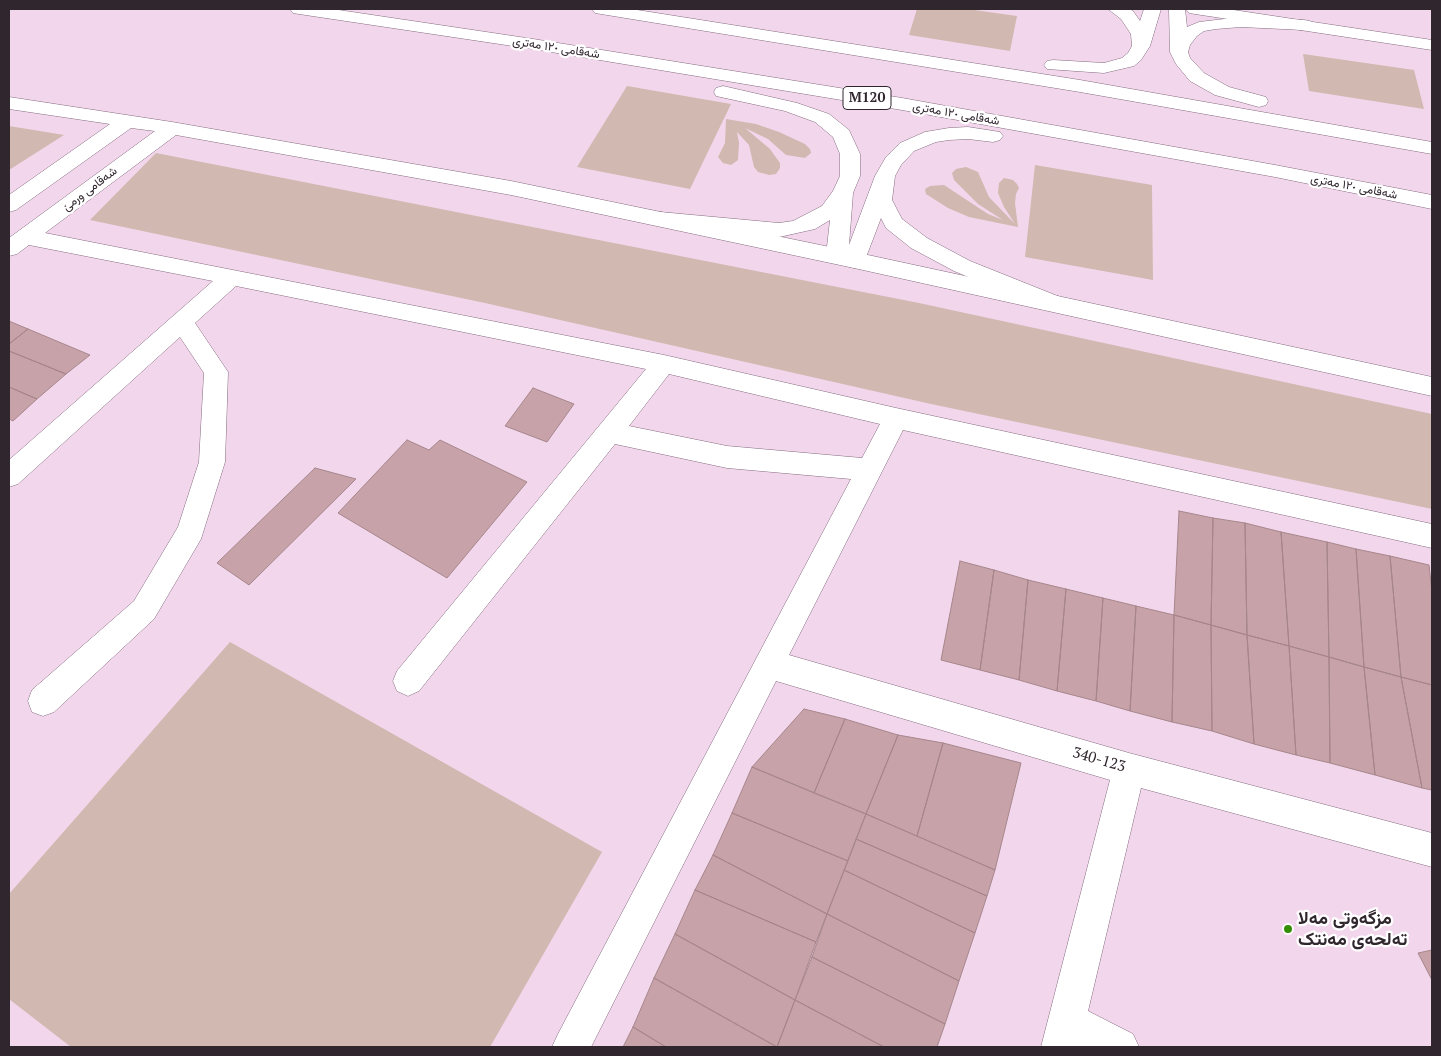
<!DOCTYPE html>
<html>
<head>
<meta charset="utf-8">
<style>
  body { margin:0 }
  #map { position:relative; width:1441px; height:1056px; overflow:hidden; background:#f2d7ec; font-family:"PT Serif",serif }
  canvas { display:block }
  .frame { position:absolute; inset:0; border:10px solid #30262e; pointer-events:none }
</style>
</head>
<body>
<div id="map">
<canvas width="1441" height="1056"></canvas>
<div class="frame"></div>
</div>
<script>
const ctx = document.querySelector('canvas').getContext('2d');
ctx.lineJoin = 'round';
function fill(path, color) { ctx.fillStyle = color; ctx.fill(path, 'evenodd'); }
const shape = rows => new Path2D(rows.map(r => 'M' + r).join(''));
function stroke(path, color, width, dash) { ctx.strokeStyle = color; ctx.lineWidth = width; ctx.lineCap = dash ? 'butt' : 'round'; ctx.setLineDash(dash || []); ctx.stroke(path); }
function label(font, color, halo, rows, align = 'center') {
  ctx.font = font + ' "PT Serif",Vazirmatn,serif'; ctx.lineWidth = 4.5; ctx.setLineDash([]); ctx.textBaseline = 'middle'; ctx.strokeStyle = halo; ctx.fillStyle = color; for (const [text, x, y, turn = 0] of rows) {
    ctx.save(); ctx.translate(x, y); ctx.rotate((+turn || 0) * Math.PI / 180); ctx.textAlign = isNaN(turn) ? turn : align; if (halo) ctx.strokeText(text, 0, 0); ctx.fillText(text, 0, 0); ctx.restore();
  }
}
fill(shape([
  [917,9,967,9,1017,16,1010,51,909,35],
  [1303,54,1414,70,1424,109,1309,91],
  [627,86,731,104,690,189,577,167],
  [726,119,756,124,779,132,805,144,810,149,811,153,805,158,786,155,768,139,745,128,770,149,780,163,780,168,776,174,769,175,758,172,754,167,749,145,737,132,739,143,738,160,731,165,723,163,718,157,725,143],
  [9,126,64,135,9,170],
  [156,153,919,303,1432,414,1432,509,931,404,485,303,90,220],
  [1035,165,1152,185,1153,280,1025,257],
  [966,167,978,172,989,197,1015,224,1004,207,998,193,999,183,1004,178,1013,180,1017,184,1019,188,1016,194,1015,203,1018,227,969,217,948,208,926,194,925,189,930,186,944,185,988,214,1003,220,978,204,954,180,952,173,956,169],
  [230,642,602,852,490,1047,71,1047,9,999,9,894]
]), '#d1b8b0');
const building = shape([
  [9,321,28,329,9,344,9,321],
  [28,329,90,355,66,374,9,351,9,344,28,329],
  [9,351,66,374,37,399,9,387,9,351],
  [9,387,37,399,13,421,9,419,9,387],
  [533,388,574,404,547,442,505,426,533,388],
  [407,440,429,450,440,440,527,482,447,578,338,513,407,440],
  [315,468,356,479,249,585,217,563,315,468],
  [1179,511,1213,518,1211,625,1174,615,1179,511],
  [1213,518,1245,523,1247,635,1211,625,1213,518],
  [1245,523,1281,532,1289,646,1247,635,1245,523],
  [1281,532,1327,542,1329,657,1289,646,1281,532],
  [1327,542,1356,549,1364,667,1329,657,1327,542],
  [1356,549,1390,556,1401,677,1364,667,1356,549],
  [1390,556,1429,565,1432,592,1432,685,1401,677,1390,556],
  [960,561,994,570,980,670,941,660,960,561],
  [994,570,1028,580,1019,680,980,670,994,570],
  [1028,580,1066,589,1057,691,1019,680,1028,580],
  [1066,589,1103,598,1096,701,1057,691,1066,589],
  [1103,598,1136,606,1130,711,1096,701,1103,598],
  [1136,606,1174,615,1172,722,1130,711,1136,606],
  [1174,615,1211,625,1212,731,1172,722,1174,615],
  [1211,625,1247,635,1254,744,1212,731,1211,625],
  [1247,635,1289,646,1296,755,1254,744,1247,635],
  [1289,646,1329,657,1330,763,1296,755,1289,646],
  [1329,657,1364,667,1375,775,1330,763,1329,657],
  [1364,667,1401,677,1422,788,1375,775,1364,667],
  [1401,677,1432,685,1432,790,1422,788,1401,677],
  [804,709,845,719,814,793,752,767,804,709],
  [845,719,898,735,866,814,814,793,845,719],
  [898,735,943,743,917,836,866,814,898,735],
  [943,743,1021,763,995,870,917,836,943,743],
  [752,767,866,814,848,861,732,813,752,767],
  [732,813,848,861,827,914,713,855,732,813],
  [866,814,995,870,987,896,856,839,866,814],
  [856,839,987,896,975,933,844,870,856,839],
  [713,855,827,914,816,942,695,890,713,855],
  [844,870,975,933,959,981,827,914,844,870],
  [695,890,816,942,795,1000,675,934,695,890],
  [827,914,959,981,945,1024,812,957,827,914],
  [675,934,795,1000,777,1047,654,978,675,934],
  [1432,950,1432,980,1418,953,1432,950],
  [812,957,945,1024,937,1047,884,1047,795,1000,812,957],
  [654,978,777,1047,666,1047,633,1027,654,978],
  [795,1000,884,1047,777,1047,795,1000],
  [633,1027,666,1047,623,1047,633,1027]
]);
fill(building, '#c7a2a9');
stroke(building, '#a6858b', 1);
const minor = shape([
  [1186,9,1227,9,1432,40,1432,50,1195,14,1189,13,1186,9],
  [9,97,172,122,511,181,854,252,1432,377,1432,396,854,268,511,195,176,135,45,233,664,355,896,408,1432,524,1432,548,903,430,789,655,1129,753,1432,833,1432,867,1141,788,1088,1011,1133,1034,1139,1047,1041,1047,1110,780,776,681,591,1047,552,1047,558,1034,851,479,727,468,615,444,419,691,408,696,397,691,393,681,397,671,646,369,236,286,195,323,228,372,225,462,201,539,154,619,54,712,43,716,32,712,28,701,32,690,134,601,178,527,199,462,204,373,180,337,18,484,9,487,9,460,213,281,29,245,17,254,9,256,9,238,155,131,131,128,16,210,9,212,9,195,110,124,9,109,9,97],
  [669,374,880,424,862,458,727,446,629,426,669,374]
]);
const highway = shape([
  [290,9,332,9,533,39,902,98,1275,165,1432,195,1432,209,1275,177,902,110,533,49,299,14,293,13,290,9],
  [592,9,631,9,1080,80,1432,142,1432,154,1080,92,601,14,595,13,592,9],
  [1108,9,1129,9,1133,11,1140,21,1144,9,1161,9,1150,46,1141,60,1134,66,1104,73,1047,69,1044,65,1047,61,1053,60,1104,63,1122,58,1128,53,1132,46,1131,34,1121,19,1108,9],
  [1169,9,1185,9,1187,27,1199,22,1241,17,1304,20,1310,21,1313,25,1310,29,1304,30,1241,27,1216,29,1204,31,1197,36,1190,45,1188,52,1190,58,1204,73,1229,87,1266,97,1268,101,1266,105,1259,107,1215,95,1190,81,1176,64,1170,52,1169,9],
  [723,86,797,103,829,114,849,130,860,154,860,176,853,193,849,245,875,176,886,157,900,143,925,132,949,128,968,127,1000,132,1003,136,1000,140,993,142,968,139,949,140,936,142,914,151,901,165,895,176,892,200,902,219,927,238,970,261,1060,297,1063,303,1060,309,1052,311,1044,309,954,271,911,248,886,228,881,218,865,260,862,265,854,268,846,265,844,262,837,264,829,261,826,256,830,220,815,229,779,237,652,224,649,219,652,214,660,212,779,223,793,221,822,206,833,191,840,176,840,154,833,137,815,122,785,111,716,96,714,92,716,88,723,86]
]);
stroke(minor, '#846c7f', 1);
stroke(highway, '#846c7f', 1);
fill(minor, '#fff');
fill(highway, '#fff');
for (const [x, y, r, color] of [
  [1288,929,5,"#338f00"]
]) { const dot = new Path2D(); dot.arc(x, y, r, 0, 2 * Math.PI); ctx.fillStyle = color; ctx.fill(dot); stroke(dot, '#fff', 2); }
label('12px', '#30262e', '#fff', [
  ["شەقامی ١٢٠ مەتری",556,48,9],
  ["شەقامی ١٢٠ مەتری",956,114,10],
  ["شەقامی ١٢٠ مەتری",1354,187,11],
  ["شەقامی ورمێ",90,189,-37]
]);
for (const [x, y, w] of [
  [867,98,48]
]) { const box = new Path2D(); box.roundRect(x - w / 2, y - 11.5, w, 23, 4); ctx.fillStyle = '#fff'; ctx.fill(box); stroke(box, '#30262e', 1); }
label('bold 14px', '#30262e', null, [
  ["M120",867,98]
]);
label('15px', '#30262e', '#fff', [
  ["340-123",1099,760,16]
]);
label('bold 18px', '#30262e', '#fff', [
  ["مزگەوتی مەلا",1298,919],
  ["تەلحەی مەنتک",1298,940]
], 'left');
</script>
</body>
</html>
